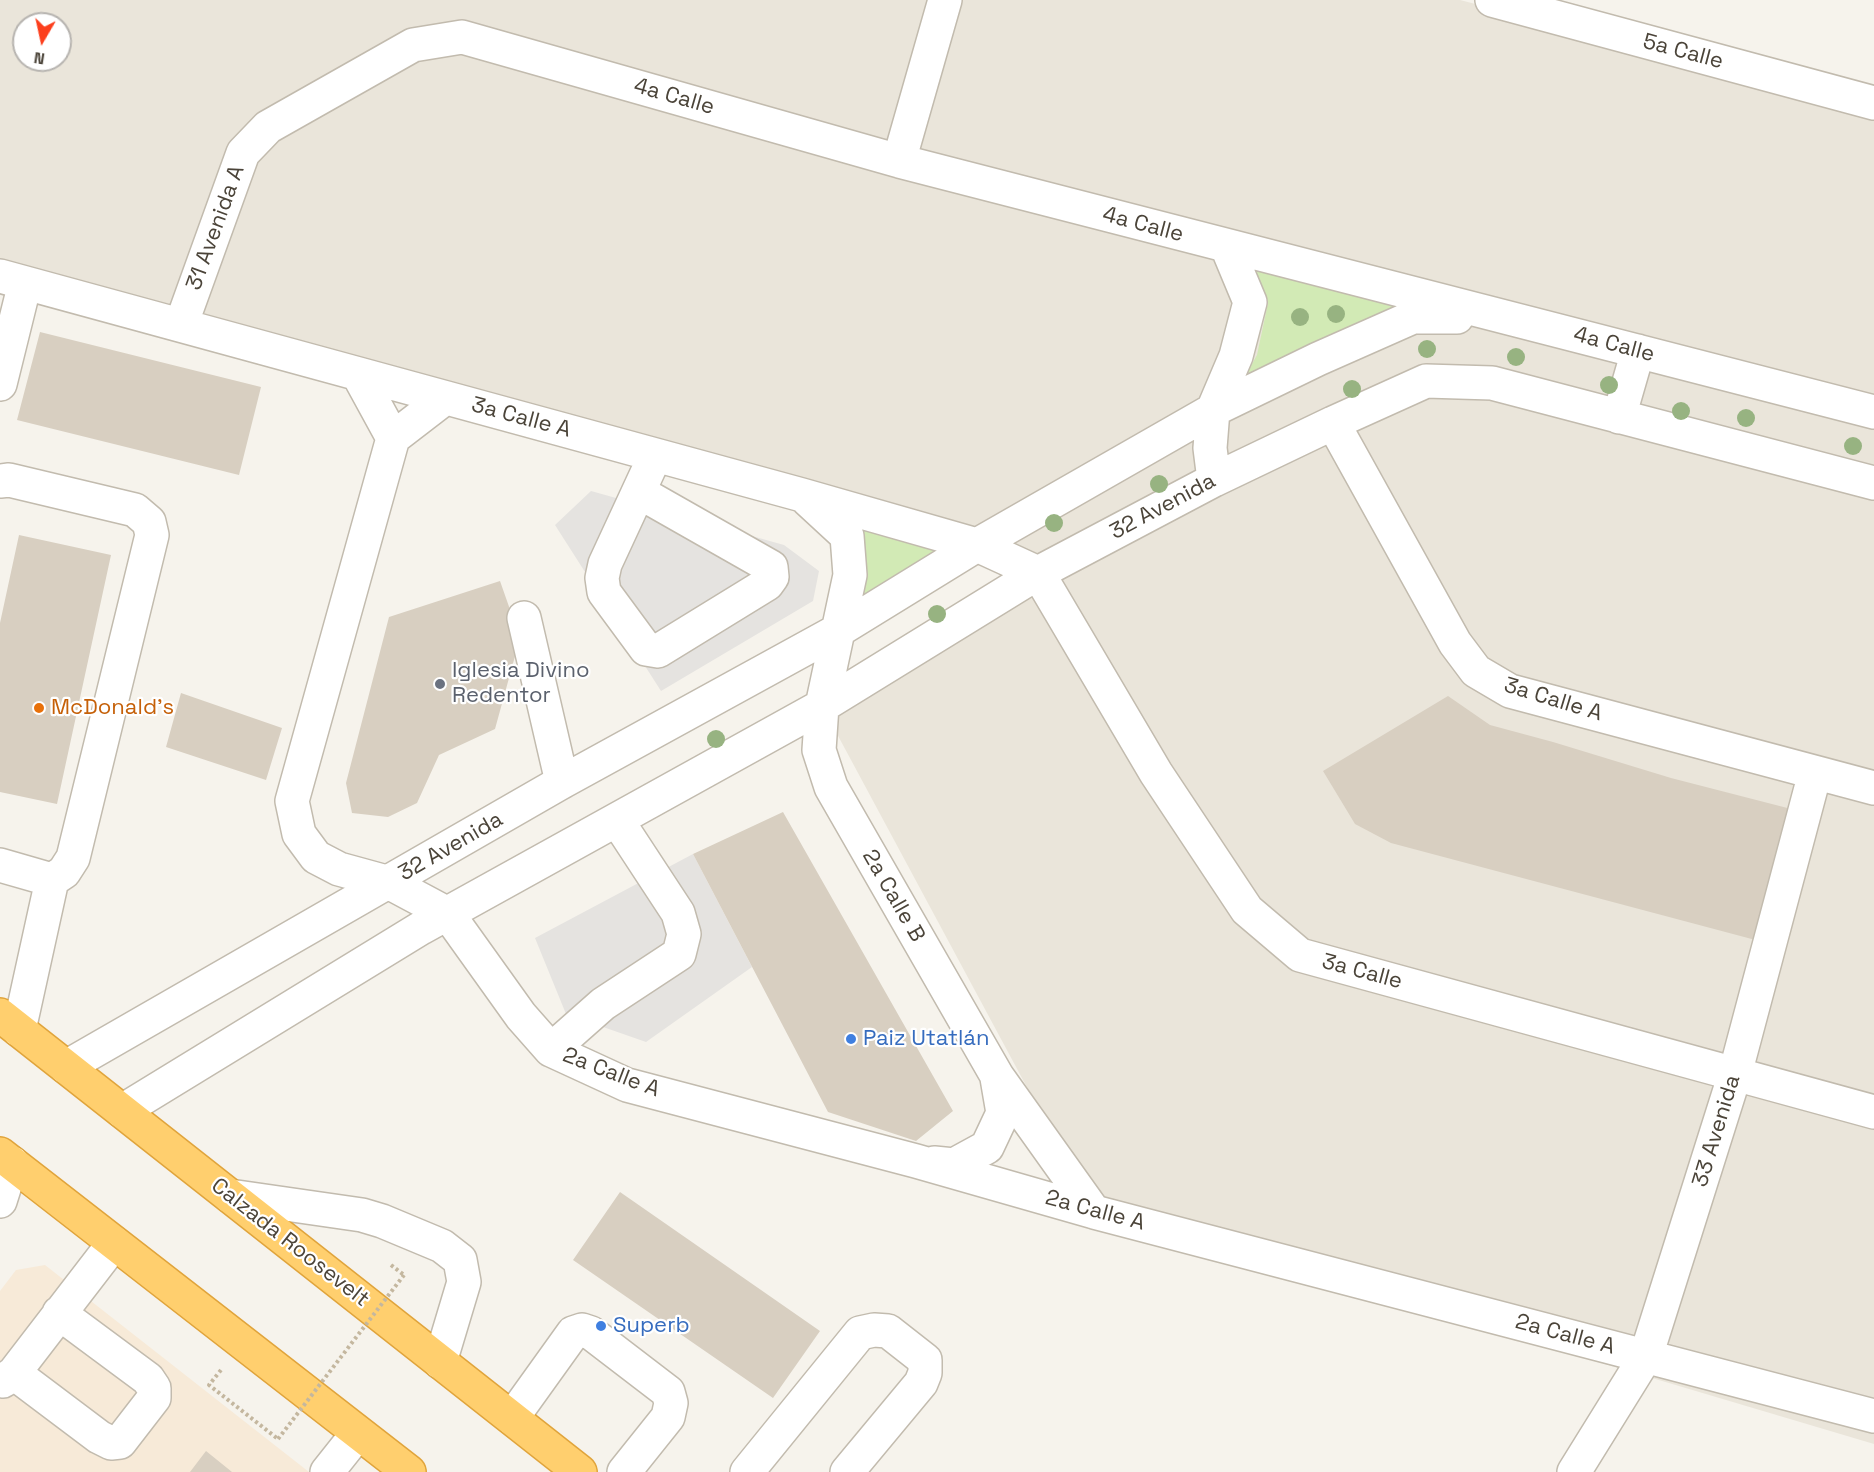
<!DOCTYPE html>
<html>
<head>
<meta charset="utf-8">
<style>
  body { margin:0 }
  #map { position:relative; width:1874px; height:1472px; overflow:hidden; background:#f6f3ec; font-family:"Space Grotesk",sans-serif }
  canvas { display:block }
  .north { position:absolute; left:12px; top:12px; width:60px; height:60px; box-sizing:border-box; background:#fff; border:2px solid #b7b4b0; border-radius:50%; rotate:189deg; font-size:16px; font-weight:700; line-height:24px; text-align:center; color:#4b4439 }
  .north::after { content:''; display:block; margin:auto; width:21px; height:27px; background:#fc3f1d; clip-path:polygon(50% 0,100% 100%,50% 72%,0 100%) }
</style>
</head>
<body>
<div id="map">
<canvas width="1874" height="1472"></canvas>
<div class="north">N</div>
</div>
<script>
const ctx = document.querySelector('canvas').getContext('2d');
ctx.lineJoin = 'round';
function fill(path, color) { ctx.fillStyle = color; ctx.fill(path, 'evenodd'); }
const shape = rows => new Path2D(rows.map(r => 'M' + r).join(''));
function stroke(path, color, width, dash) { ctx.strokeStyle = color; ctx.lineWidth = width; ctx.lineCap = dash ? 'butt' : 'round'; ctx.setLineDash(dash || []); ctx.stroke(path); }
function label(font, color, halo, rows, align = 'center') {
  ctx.font = font + ' "Space Grotesk",sans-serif'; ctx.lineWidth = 4.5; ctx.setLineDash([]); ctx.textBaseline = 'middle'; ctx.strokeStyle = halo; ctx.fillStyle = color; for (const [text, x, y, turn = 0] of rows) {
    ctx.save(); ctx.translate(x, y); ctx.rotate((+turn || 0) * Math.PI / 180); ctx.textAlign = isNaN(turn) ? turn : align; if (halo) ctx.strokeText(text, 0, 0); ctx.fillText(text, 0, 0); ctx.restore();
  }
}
fill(shape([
  [0,0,1460,0,1874,107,1874,1444,1094,1212,822,706,1010,591,977,541,0,277],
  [24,24,60,24,60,60,24,60]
]), '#eae5da');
fill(shape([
  [45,1265,309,1472,0,1472,0,1291,16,1270]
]), '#f7ead8');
fill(shape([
  [1254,267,1409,307,1244,378,1257,355,1268,303],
  [828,509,958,546,855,611]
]), '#d2eab5');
fill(shape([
  [591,491,784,545,819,571,813,601,661,691,555,525],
  [693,854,752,967,646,1042,566,1014,535,938]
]), '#e5e3e0');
fill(shape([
  [40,332,261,387,239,475,17,420],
  [19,535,111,555,57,804,0,792,0,623],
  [500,581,520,638,495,729,439,755,417,803,388,817,352,813,346,783,389,617],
  [181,693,282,728,266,780,166,747],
  [1448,696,1490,725,1553,742,1671,778,1799,811,1763,942,1391,843,1355,824,1323,771],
  [783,812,953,1111,916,1141,828,1112,693,854],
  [620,1192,820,1331,773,1398,573,1260],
  [206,1451,232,1472,190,1472]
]), '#d8cfc1');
const minor = shape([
  [1492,0,1874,103],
  [899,161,945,0],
  [0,276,802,495,977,545,1038,573,1156,773,1247,910,1300,955,1874,1112],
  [181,325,243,153,268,127,413,45,462,37,899,161,1874,412],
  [358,374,393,438],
  [0,384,25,283],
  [445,398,393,438,292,801,299,834,316,857,339,869,390,883,448,914,521,1016,551,1050,627,1085,916,1161,1094,1212,1874,1416],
  [1619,417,1638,351],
  [1333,423,1455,643,1476,671,1510,691,1874,788],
  [1214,480,1210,448,1213,410,1236,356,1250,302,1227,247],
  [0,481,9,480,135,510,149,522,152,535,73,858,64,872,52,880,19,1030],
  [639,492,771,567,772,577,767,584,658,651,646,649,604,592,602,578,605,564,655,456],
  [808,500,847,536,850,575,822,706,819,750,831,787,997,1076,1094,1212],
  [524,618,562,782],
  [0,865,52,880],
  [551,1050,603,1004,679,954,684,934,678,913,617,820],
  [66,1067,562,782,839,630,977,545,1213,410,1318,359,1413,317,1457,317],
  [122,1111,421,928,822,706,1038,573,1214,480,1333,423,1426,381,1492,383,1874,483],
  [934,1163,954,1165,987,1147,1003,1113,997,1078],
  [230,1196,362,1215,382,1221,442,1246,460,1260,464,1282,440,1362],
  [0,1201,12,1163],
  [14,1373,99,1437,111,1443,120,1442,154,1398,154,1388,148,1379,59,1313],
  [0,1380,3,1381,14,1373,114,1243],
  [512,1418,573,1333,582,1330,591,1333,668,1392,671,1403,668,1417,624,1472],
  [327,1472,358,1433],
  [747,1472,860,1333,874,1330,888,1331,925,1360,925,1373,921,1383,847,1472],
  [1574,1472,1646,1356,1735,1074,1815,773]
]);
const highway = shape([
  [0,1015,580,1472],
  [0,1154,409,1472]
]);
stroke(minor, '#c2bbae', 36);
stroke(highway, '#e0a43c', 36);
stroke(shape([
  [391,1265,404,1275],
  [221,1370,209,1385,278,1439]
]), '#c4b79f', 4, [3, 3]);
stroke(minor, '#fff', 33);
stroke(highway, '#ffcf6e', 33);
stroke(shape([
  [278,1439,404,1275]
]), '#c4b79f', 4, [3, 3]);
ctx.fillStyle = '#97b381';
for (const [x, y] of [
  [1336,314],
  [1300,317],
  [1427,349],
  [1516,357],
  [1609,385],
  [1352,389],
  [1681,411],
  [1746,418],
  [1853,446],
  [1159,484],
  [1054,523],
  [937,614],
  [716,739]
]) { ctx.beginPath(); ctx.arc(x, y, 9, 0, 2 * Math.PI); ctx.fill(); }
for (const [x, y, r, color] of [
  [440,684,6,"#6b7280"],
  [39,708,6,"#e8710a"],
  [851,1039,6,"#3f7fe0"],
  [601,1326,6,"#3f7fe0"]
]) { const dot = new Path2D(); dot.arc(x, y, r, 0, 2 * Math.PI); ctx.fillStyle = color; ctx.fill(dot); stroke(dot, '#fff', 2); }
label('22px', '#4b4439', '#fff', [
  ["5a Calle",1683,52,15],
  ["4a Calle",674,97,16],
  ["4a Calle",1143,225,15],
  ["31 Avenida A",216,228,-70],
  ["4a Calle",1614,345,15],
  ["3a Calle A",521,418,15],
  ["32 Avenida",1163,507,-28],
  ["3a Calle A",1553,700,17],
  ["32 Avenida",451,847,-30],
  ["2a Calle B",893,896,60],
  ["3a Calle",1362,972,15],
  ["2a Calle A",611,1073,21],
  ["33 Avenida",1717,1131,-73],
  ["2a Calle A",1095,1211,15],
  ["Calzada Roosevelt",290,1243,38],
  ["2a Calle A",1565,1335,15]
]);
label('22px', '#5b616d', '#fff', [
  ["Iglesia Divino",452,671],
  ["Redentor",452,696]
], 'left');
label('22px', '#c56008', '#fff', [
  ["McDonald's",51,708]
], 'left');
label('22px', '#366cbe', '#fff', [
  ["Paiz Utatlán",863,1039],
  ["Superb",613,1326]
], 'left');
</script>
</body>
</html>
